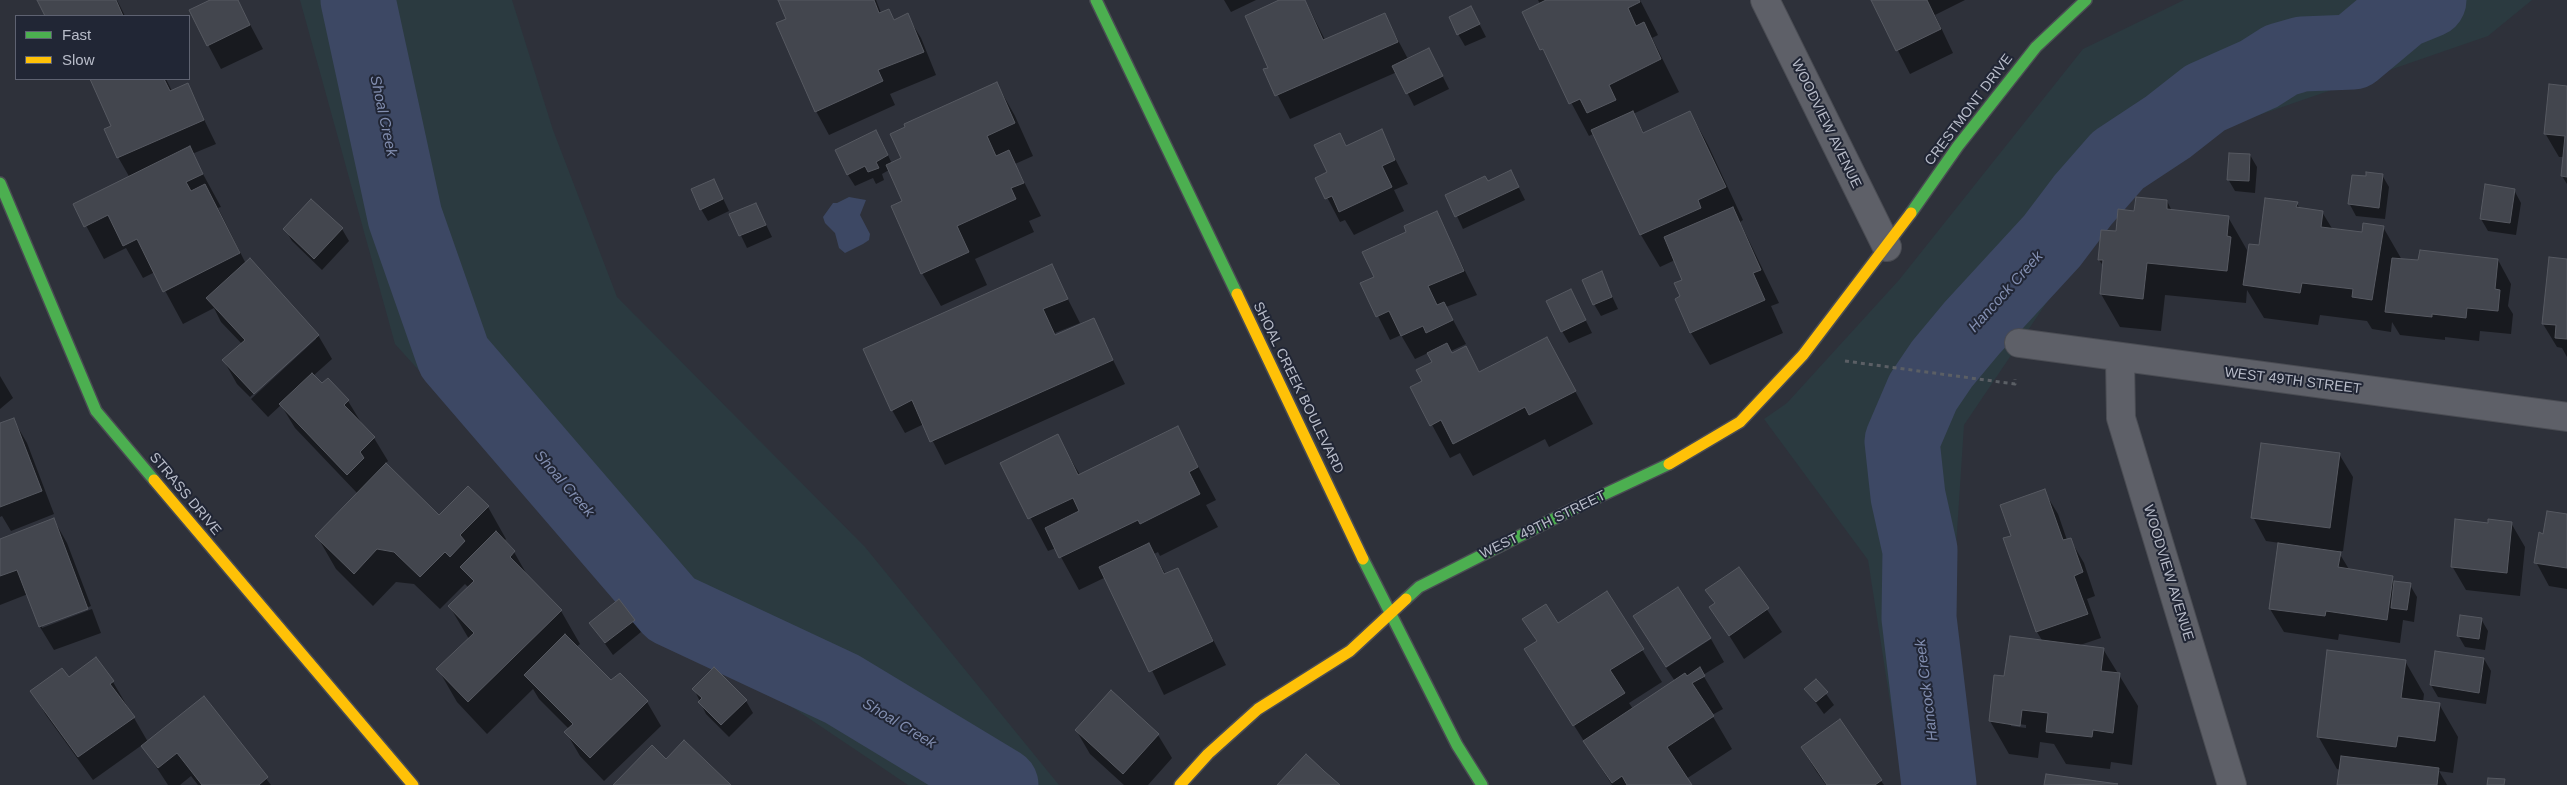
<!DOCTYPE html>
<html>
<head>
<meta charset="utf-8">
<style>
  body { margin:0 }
  #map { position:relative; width:2567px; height:785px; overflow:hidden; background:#2e313a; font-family:Arial,sans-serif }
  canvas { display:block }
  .legend { position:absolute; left:15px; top:15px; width:175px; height:65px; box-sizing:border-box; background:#212635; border:1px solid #5e6271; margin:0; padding:6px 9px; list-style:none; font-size:15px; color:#b9bdca }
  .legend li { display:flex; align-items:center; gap:10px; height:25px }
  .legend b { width:25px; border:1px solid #5e6271 }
</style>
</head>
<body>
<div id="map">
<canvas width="2567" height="785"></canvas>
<ul class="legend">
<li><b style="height:6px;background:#4caf50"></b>Fast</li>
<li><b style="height:6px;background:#ffc107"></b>Slow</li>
</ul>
</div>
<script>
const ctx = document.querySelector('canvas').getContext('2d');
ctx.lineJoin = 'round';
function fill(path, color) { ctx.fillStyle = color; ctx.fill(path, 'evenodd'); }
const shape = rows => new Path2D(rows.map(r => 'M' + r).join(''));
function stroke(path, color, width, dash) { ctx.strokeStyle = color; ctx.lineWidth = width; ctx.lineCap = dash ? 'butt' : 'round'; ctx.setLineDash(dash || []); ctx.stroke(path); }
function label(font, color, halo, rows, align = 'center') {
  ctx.font = font + ' Arial,sans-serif'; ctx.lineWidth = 4; ctx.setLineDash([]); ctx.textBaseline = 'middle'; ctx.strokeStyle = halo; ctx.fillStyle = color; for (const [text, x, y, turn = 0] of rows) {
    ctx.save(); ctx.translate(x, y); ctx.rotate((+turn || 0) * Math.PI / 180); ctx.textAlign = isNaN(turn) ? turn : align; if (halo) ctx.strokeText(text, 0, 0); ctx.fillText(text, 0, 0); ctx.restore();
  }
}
fill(shape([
  [300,0,512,0,553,130,617,297,865,547,1059,785,908,785,716,656,643,618,395,344],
  [2184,0,2532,0,2488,36,2204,134,2102,214,2047,302,1964,425,1953,593,1975,785,1903,785,1868,560,1764,419,1787,403,1899,280,2083,49]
]), '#2b3a40');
fill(shape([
  [849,197,866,200,860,215,870,234,869,240,863,244,845,253,839,248,835,233,825,223,823,217,833,203,837,203]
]), '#3d4864');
fill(shape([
  [38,0,117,0,125,16,46,16],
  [213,0,237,0,263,49,221,69,190,11],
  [779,0,876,0,881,13,889,10,895,21,907,15,921,38,936,75,890,94,895,105,829,135,816,111,788,20],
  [1224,0,1256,0,1231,12],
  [1282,0,1305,0,1325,40,1384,14,1408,59,1435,61,1449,89,1414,106,1397,72,1290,119,1265,70,1269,68],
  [1538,0,1640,0,1658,35,1652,38,1679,92,1633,114,1644,133,1690,112,1708,145,1743,220,1740,222,1779,303,1771,306,1783,333,1710,365,1691,333,1676,300,1682,297,1684,281,1675,260,1660,267,1641,235,1593,134,1589,136,1523,12,1540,4],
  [1872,0,1965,0,1935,15,1953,53,1910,74],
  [1471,8,1486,37,1465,46,1458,34],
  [92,79,166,79,172,91,187,85,216,144,192,154,221,207,218,208,246,264,318,335,332,359,313,376,322,385,348,401,362,424,374,438,388,461,385,464,439,517,488,507,506,539,504,541,514,552,530,580,561,611,580,644,576,647,611,682,620,674,647,702,661,726,604,781,580,756,566,732,569,729,539,699,533,689,487,734,457,702,438,669,469,639,450,607,469,588,465,584,440,609,414,584,396,582,373,606,336,569,317,536,358,494,295,428,281,405,268,417,251,399,316,339,316,336,250,397,237,384,224,361,242,344,221,322,214,308,183,324,155,272,143,278,126,248,104,259,75,205,130,178,118,157,113,126],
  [997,84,1015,116,1033,156,1015,164,1041,216,1029,221,1034,232,975,259,987,285,941,306,922,273,904,202,889,170,882,174,884,180,876,184,873,178,855,186,848,175,883,144,892,164,903,159],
  [2567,87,2567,184,2562,176,2564,157,2559,157,2545,133],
  [1381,131,1408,184,1394,190,1404,211,1354,235,1345,220,1340,222,1317,178,1329,173,1340,134,1347,147],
  [2250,155,2257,167,2255,193,2235,191,2228,179],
  [1511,172,1525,200,1463,229,1447,195,1488,183],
  [2382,175,2389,187,2385,219,2356,216,2349,203],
  [714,180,729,211,708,221,701,209],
  [2514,190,2521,203,2516,235,2488,231,2481,219],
  [2167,201,2172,211,2228,217,2247,250,2246,263,2248,263,2297,204,2300,209,2322,212,2333,230,2363,234,2383,227,2402,260,2498,260,2511,284,2508,306,2513,314,2511,334,2480,331,2479,341,2445,337,2445,340,2400,335,2392,322,2391,332,2372,329,2367,321,2320,315,2318,325,2264,318,2247,290,2246,303,2165,295,2161,331,2120,327,2101,294,2104,267,2099,260,2117,232,2136,212],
  [756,204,772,237,747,248,731,215],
  [1436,213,1477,295,1446,307,1466,344,1451,351,1452,354,1465,347,1480,373,1546,338,1593,424,1549,447,1545,439,1473,476,1460,453,1450,458,1412,388,1423,382,1433,362,1428,353,1415,359,1401,335,1390,340,1362,284,1375,278,1408,232],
  [285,229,342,229,349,241,322,270,292,241],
  [2567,260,2567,357,2562,348,2557,347,2543,324],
  [1051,266,1080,323,1055,333,1057,336,1093,320,1125,384,945,465,924,424,905,433,892,410],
  [1601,273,1618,309,1601,316,1594,304],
  [1577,303,1592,333,1569,343,1562,331],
  [0,376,13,398,0,409],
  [13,419,27,443,54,514,11,531,2,516,0,517,0,424],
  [1177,427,1216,500,1206,505,1218,527,1160,556,1158,552,1154,554,1166,575,1177,569,1226,665,1164,695,1106,577,1079,590,1056,548,1048,551,1002,464,1057,436,1080,475],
  [2339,454,2353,477,2343,551,2338,551,2350,571,2392,577,2395,583,2410,585,2417,597,2414,622,2403,620,2400,643,2339,634,2338,640,2284,632,2270,609,2280,543,2266,541,2253,517],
  [2044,491,2058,514,2067,540,2070,539,2084,563,2095,596,2087,599,2101,638,2077,646,2103,649,2138,706,2132,765,2111,762,2110,769,2066,764,2054,744,2040,742,2038,758,2009,754,1990,721,2005,678,2043,642,2037,632,2005,539,2013,537],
  [2011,723,2026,725,2026,728,2011,726],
  [2567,516,2567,589,2549,586,2536,562,2544,535],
  [54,520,67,543,91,606,42,625,42,628,92,609,101,633,54,650,40,627,28,594,0,605,0,540],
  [2511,523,2525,547,2520,596,2466,590,2452,566,2489,524],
  [1739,568,1782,632,1744,659,1711,607,1715,604,1707,590],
  [1607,593,1662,682,1629,703,1633,709,1675,681,1666,668,1711,639,1724,662,1703,675,1723,709,1712,715,1732,749,1686,779,1690,785,1612,785,1526,650,1537,642,1524,619,1557,624],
  [1634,617,1709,637,1665,666],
  [2481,619,2488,631,2485,650,2465,647,2458,635],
  [634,620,641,632,613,655,591,624],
  [2436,652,2484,659,2491,671,2486,704,2438,697,2431,685],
  [2405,661,2424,694,2423,702,2439,704,2458,737,2453,773,2439,771,2447,785,2338,785,2340,770,2337,769,2318,736],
  [69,679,113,682,148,742,203,698,271,785,198,785,191,776,180,785,168,785,142,745,93,780,46,715,32,691],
  [1816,680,1834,705,1824,714,1806,689],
  [694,689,746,701,753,713,729,737,706,714],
  [1111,692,1158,735,1172,758,1148,785,1124,785,1090,754,1076,730],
  [1840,721,1881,781,1884,785,1826,785,1816,771,1802,748],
  [2047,775,2113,785,2046,785]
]), '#0007');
stroke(shape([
  [358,0,405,217,454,357,671,609,842,689,1001,785],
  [1939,785,1919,618,1920,550,1908,496,1902,441,1923,392,1942,364,1972,328,2052,241,2083,200,2118,160,2168,127,2205,98,2259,74,2281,60,2302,54,2353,52,2402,11,2429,0]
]), '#3d4864', 75);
const building = shape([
  [37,0,116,0,123,16,45,16,37,0],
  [210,0,238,0,250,25,207,46,189,10,210,0],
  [778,0,874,0,879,13,889,9,894,20,908,13,924,52,878,70,883,81,815,112,776,23,786,19,778,0],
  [1279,0,1305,0,1323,40,1385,13,1398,42,1275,96,1263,69,1268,68,1245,16,1279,0],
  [1546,0,1639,0,1640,2,1628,8,1636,26,1644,22,1661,59,1609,85,1616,100,1587,113,1580,99,1569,104,1543,49,1540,50,1522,12,1546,0],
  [1871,0,1927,0,1941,29,1896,51,1871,0],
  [1471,6,1480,24,1457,35,1449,17,1471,6],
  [1429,48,1443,76,1406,94,1392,66,1429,48],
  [90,79,164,79,170,91,188,83,204,120,117,158,104,129,111,126,90,79],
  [997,82,1015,123,987,136,996,156,1009,150,1024,183,1011,188,1016,199,957,226,969,252,921,274,891,206,902,201,886,165,901,158,890,134,905,127,904,124,997,82],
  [2549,84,2567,86,2567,177,2561,176,2565,136,2544,134,2549,84],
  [1633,111,1643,133,1690,111,1726,187,1698,200,1701,208,1640,235,1591,130,1633,111],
  [1382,129,1395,160,1382,166,1392,187,1339,212,1332,196,1325,199,1315,178,1327,172,1314,145,1340,133,1346,146,1382,129],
  [876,130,888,155,876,162,879,168,868,172,865,166,847,175,835,150,876,130],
  [190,146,203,174,186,182,191,191,205,184,240,253,163,292,137,239,123,246,108,215,84,227,73,204,190,146],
  [2229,153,2250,154,2249,181,2227,180,2229,153],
  [1511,170,1519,187,1455,217,1445,195,1485,176,1488,181,1511,170],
  [2366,172,2383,174,2379,208,2348,204,2352,175,2366,176,2366,172],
  [714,179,723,199,700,210,691,189,714,179],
  [2485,184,2515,189,2510,223,2480,219,2485,184],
  [2136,197,2167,200,2167,209,2229,216,2227,236,2231,237,2227,271,2147,263,2143,299,2100,294,2103,260,2098,260,2101,230,2116,231,2118,209,2134,211,2136,197],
  [2265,198,2298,202,2296,207,2323,211,2321,227,2362,232,2363,223,2384,226,2372,300,2352,297,2353,289,2302,283,2300,293,2243,285,2249,244,2259,245,2265,198],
  [311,199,343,228,314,259,283,229,311,199],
  [756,203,766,225,739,236,729,214,756,203],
  [1733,207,1761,270,1753,273,1765,300,1690,333,1675,299,1680,296,1674,283,1682,280,1664,237,1733,207],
  [1437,211,1464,271,1428,286,1437,305,1444,302,1453,320,1426,333,1423,326,1401,336,1389,311,1376,317,1360,283,1374,277,1362,252,1406,232,1404,226,1437,211],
  [2420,250,2498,259,2495,289,2500,290,2498,311,2467,308,2466,318,2432,314,2432,317,2385,312,2392,258,2418,260,2420,250],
  [2549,257,2567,259,2567,339,2555,338,2556,325,2542,324,2549,257],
  [250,258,319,335,254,394,222,360,245,340,206,298,250,258],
  [1052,264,1068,299,1043,309,1055,335,1094,318,1113,360,930,442,912,400,891,411,863,349,1052,264],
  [1602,271,1612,297,1593,305,1582,280,1602,271],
  [1571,289,1586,320,1561,332,1546,301,1571,289],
  [1547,337,1576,391,1529,415,1525,407,1453,444,1441,420,1430,426,1410,387,1422,381,1416,370,1432,362,1427,353,1447,343,1452,353,1466,346,1479,372,1547,337],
  [312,373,322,383,328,378,349,400,344,405,375,437,360,452,364,458,347,475,279,404,312,373],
  [14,418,42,491,0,507,0,423,14,418],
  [1178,426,1198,467,1189,472,1200,494,1140,524,1138,520,1059,558,1045,528,1079,511,1073,498,1028,519,1000,463,1058,434,1078,475,1178,426],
  [2261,443,2340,453,2330,528,2251,518,2261,443],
  [386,463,439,515,468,486,489,506,460,535,465,541,450,557,445,552,420,577,394,552,377,549,354,574,315,536,386,463],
  [2045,489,2063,540,2071,538,2083,572,2074,576,2088,614,2036,632,2003,538,2011,536,2000,505,2045,489],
  [2547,511,2567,514,2567,568,2534,563,2539,532,2543,534,2547,511],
  [54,518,88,609,39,627,17,570,0,576,0,539,54,518],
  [2455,519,2488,523,2488,519,2512,522,2507,573,2451,567,2455,519],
  [496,531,515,551,510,557,562,610,468,702,436,669,474,633,448,606,474,581,460,567,496,531],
  [1149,543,1164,574,1178,568,1213,641,1149,672,1099,567,1149,543],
  [2278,543,2341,552,2338,567,2393,576,2387,620,2326,611,2325,616,2269,609,2278,543],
  [1739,567,1769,608,1729,636,1709,607,1715,603,1705,590,1739,567],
  [2394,581,2411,583,2407,610,2391,608,2394,581],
  [1678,587,1711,638,1666,667,1633,616,1678,587],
  [1607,591,1644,649,1610,670,1625,693,1573,726,1524,649,1537,641,1522,619,1546,604,1558,623,1607,591],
  [619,599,635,620,605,643,589,623,619,599],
  [2460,615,2482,618,2479,639,2457,636,2460,615],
  [565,634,611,680,620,673,648,701,590,758,564,732,573,724,524,675,565,634],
  [2010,636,2104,648,2101,671,2120,673,2113,733,2093,730,2092,737,2046,732,2048,713,2022,710,2020,726,1989,721,1994,675,2004,676,2010,636],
  [2327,650,2406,660,2401,698,2440,703,2435,741,2398,736,2396,747,2317,737,2327,650],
  [2435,651,2484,658,2479,693,2430,685,2435,651],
  [96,657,114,681,110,684,135,717,78,757,30,691,62,668,69,677,96,657],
  [714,667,747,700,721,725,698,702,702,698,692,689,714,667],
  [1700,667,1705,676,1692,683,1714,716,1667,747,1692,785,1627,785,1622,776,1612,783,1583,741,1685,673,1687,676,1700,667],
  [1816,679,1828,692,1816,702,1804,689,1816,679],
  [1111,690,1159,734,1123,774,1075,730,1111,690],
  [204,696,268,777,259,785,202,785,177,753,158,768,141,746,204,696],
  [1840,719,1882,780,1875,785,1827,785,1801,747,1840,719],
  [684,740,731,785,613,785,652,745,666,759,684,740],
  [1306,754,1324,771,1340,785,1277,785,1306,754],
  [2341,756,2439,768,2437,785,2337,785,2341,756],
  [2046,774,2118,784,2044,785,2046,774],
  [2488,778,2505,779,2504,785,2487,785,2488,778]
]);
fill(building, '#43464e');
stroke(building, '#565961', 1);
const street = shape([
  [1765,0,1887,247],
  [2019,343,2567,417],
  [2120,359,2121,418,2232,785]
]);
const fast = shape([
  [1096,0,1237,294],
  [0,183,96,411,154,480],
  [1911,213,1958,146,2036,47,2086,0],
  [1363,559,1457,745,1482,785],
  [1406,599,1419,587,1575,508,1669,464]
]);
const slow = shape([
  [1237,294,1363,559],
  [1669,464,1740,422,1803,355,1911,213],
  [154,480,413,785],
  [1180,785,1208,754,1258,709,1350,651,1406,599]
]);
stroke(street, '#4a4c53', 30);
stroke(fast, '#4a4c53', 14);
stroke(slow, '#4a4c53', 14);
stroke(shape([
  [1845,361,2015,384,2015,379]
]), '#5b5f65', 3, [4, 4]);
stroke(street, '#5e6068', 28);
stroke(fast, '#4caf50', 11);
stroke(slow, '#ffc107', 11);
label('14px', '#b9bdca', '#212635', [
  ["CRESTMONT DRIVE",1969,110,-53],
  ["WOODVIEW AVENUE",1826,124,64],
  ["WEST 49TH STREET",2293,381,7],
  ["SHOAL CREEK BOULEVARD",1298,388,64],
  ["STRASS DRIVE",185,494,50],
  ["WEST 49TH STREET",1543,525,-26],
  ["WOODVIEW AVENUE",2168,573,73]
]);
label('italic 15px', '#828eb0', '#212635', [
  ["Shoal Creek",383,116,78],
  ["Hancock Creek",2006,292,-48],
  ["Shoal Creek",564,484,49],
  ["Hancock Creek",1927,690,-97],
  ["Shoal Creek",899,724,31]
]);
</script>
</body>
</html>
